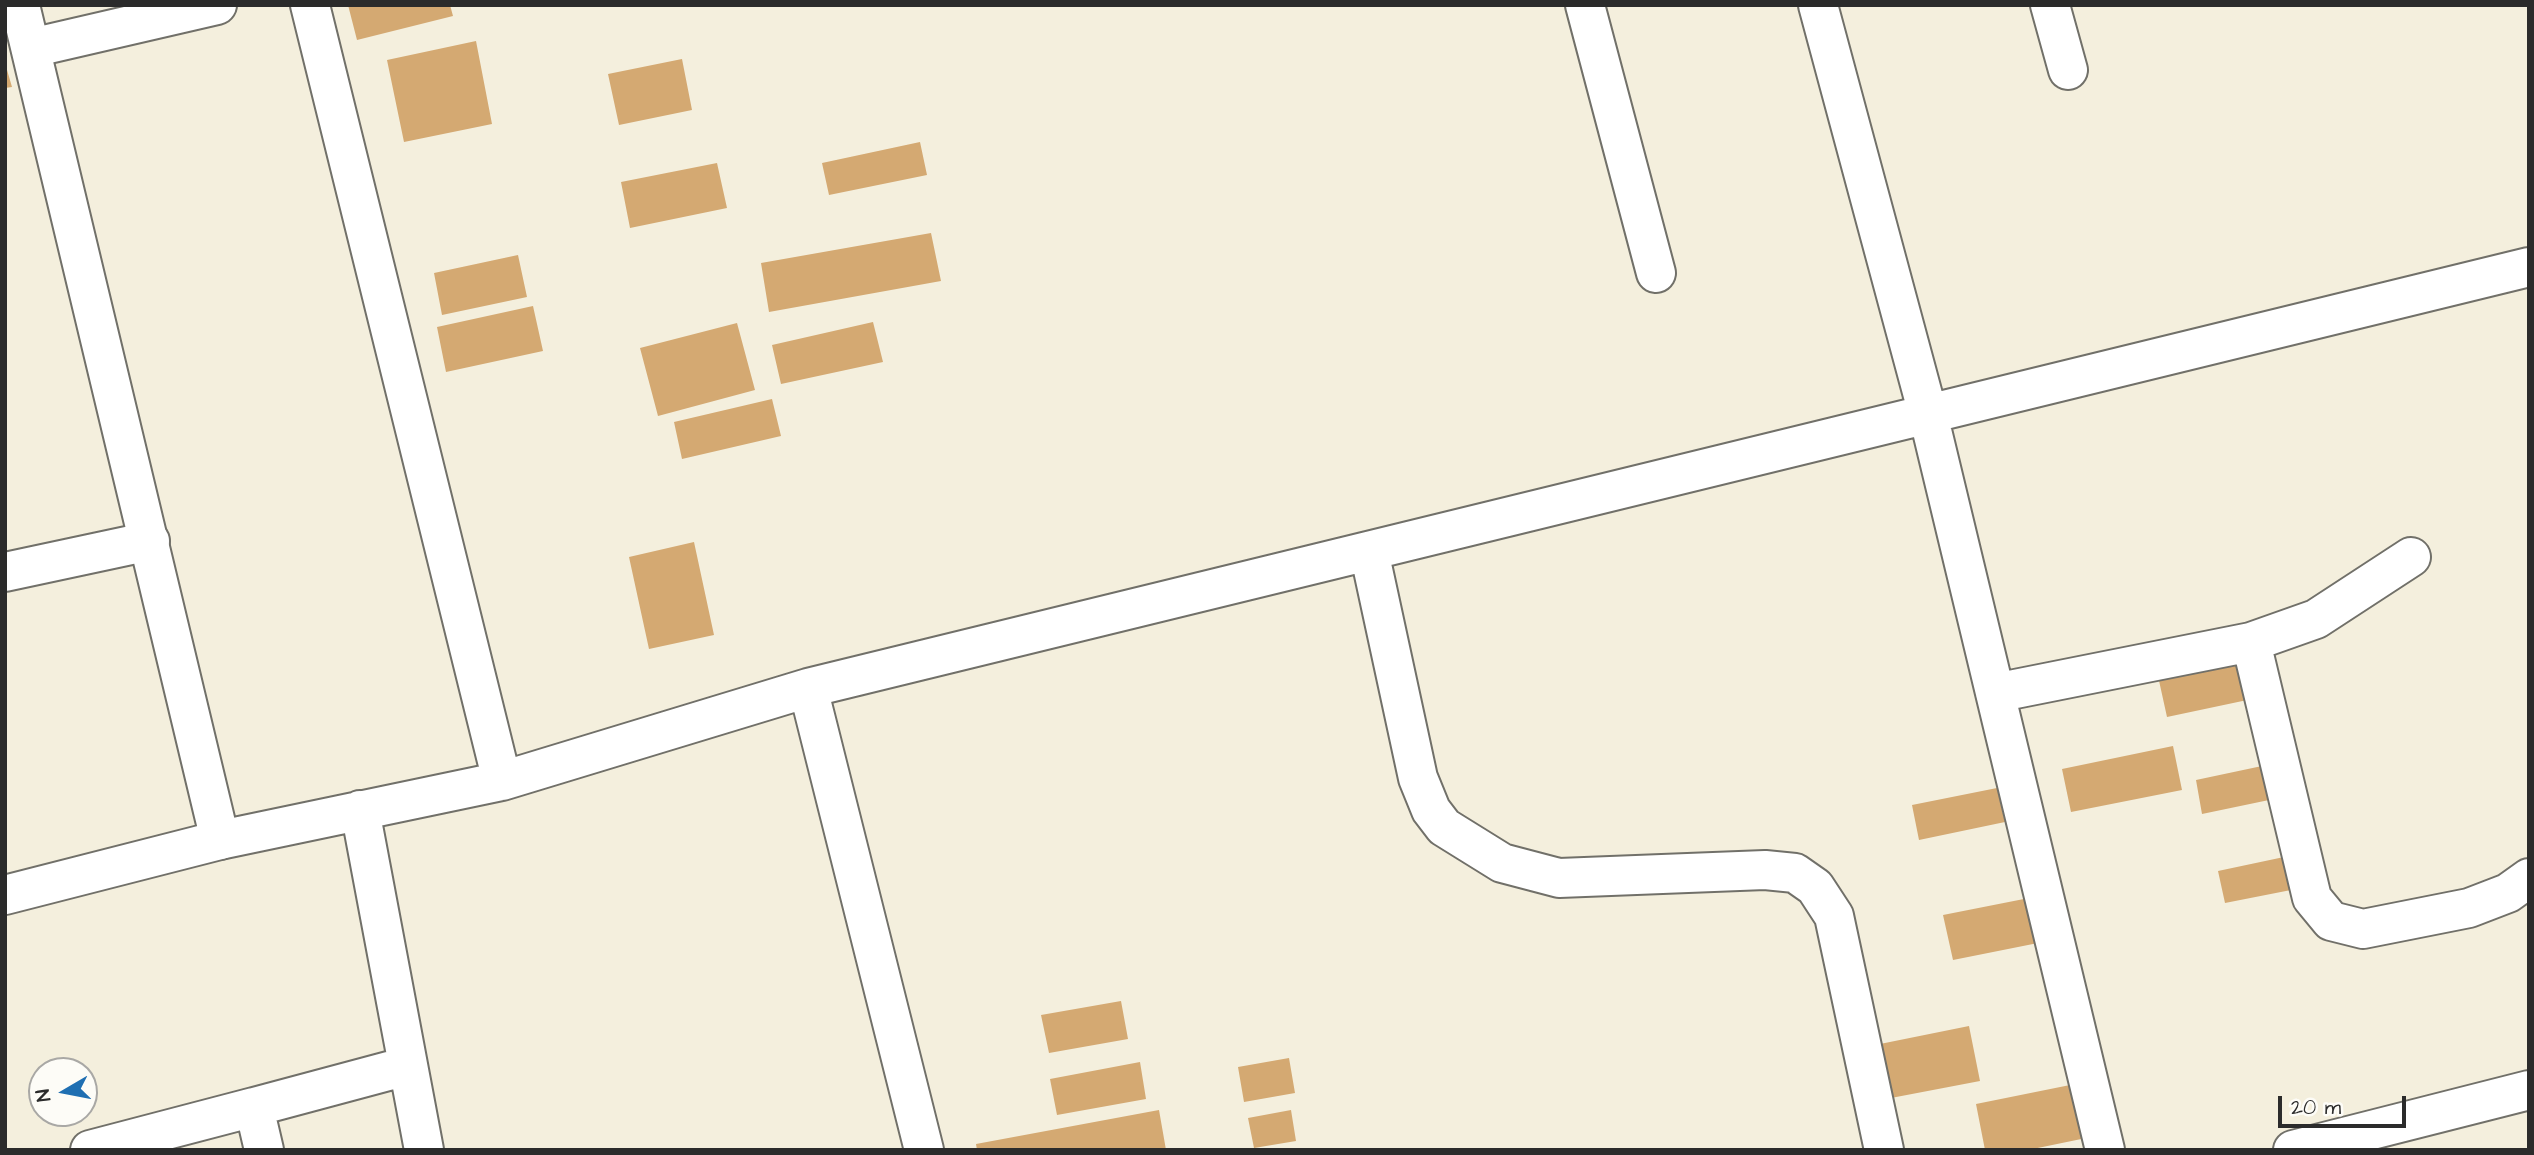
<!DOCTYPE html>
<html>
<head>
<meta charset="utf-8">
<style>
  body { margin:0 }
  #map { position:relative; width:2534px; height:1155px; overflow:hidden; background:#f4efdd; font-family:"Architects Daughter",sans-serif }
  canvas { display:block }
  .frame { position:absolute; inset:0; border:7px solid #2b2b2b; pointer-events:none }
  .north { position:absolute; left:28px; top:1057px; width:70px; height:70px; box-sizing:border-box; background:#fdfcf7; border:2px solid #a9a8a5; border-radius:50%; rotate:260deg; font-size:19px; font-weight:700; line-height:28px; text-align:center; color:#2b2b2b }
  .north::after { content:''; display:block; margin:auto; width:24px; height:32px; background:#1f6fb2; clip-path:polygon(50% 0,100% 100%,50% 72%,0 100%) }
  .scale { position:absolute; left:2278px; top:1096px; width:128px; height:32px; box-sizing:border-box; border:4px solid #2b2b2b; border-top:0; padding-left:9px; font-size:21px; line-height:24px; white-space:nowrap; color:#2b2b2b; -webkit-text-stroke:5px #fdfcf7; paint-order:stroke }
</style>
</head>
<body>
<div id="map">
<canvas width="2534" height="1155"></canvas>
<div class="frame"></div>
<div class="north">N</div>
<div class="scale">20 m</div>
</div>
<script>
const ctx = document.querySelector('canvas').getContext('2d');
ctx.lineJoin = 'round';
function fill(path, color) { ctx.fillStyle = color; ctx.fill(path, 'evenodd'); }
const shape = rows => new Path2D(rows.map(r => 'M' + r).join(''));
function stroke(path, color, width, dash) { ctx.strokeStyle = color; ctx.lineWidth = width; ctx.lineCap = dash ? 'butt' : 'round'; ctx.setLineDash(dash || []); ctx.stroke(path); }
fill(shape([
  [348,5,450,5,453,16,357,40],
  [476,41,492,124,404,142,387,60],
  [682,59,692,110,619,125,608,74],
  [5,63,12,87,5,88],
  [920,142,927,175,829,195,822,163],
  [717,163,727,208,630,228,621,182],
  [931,233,941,281,769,312,761,263],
  [518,255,527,297,442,315,434,273],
  [533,306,543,351,446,372,437,327],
  [873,322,883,362,781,384,772,345],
  [737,323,755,390,658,416,640,348],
  [772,399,781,436,682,459,674,422],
  [694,542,714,635,649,649,629,557],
  [2242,649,2252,699,2167,717,2156,667],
  [2173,746,2182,790,2071,812,2062,769],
  [2262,766,2269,800,2202,814,2196,780],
  [1997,788,2005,822,1919,840,1912,805],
  [2284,857,2291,890,2225,903,2218,871],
  [2034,897,2043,942,1953,960,1943,915],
  [1121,1001,1128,1039,1049,1053,1041,1015],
  [1969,1026,1980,1081,1891,1098,1880,1044],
  [1289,1058,1295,1093,1244,1102,1238,1067],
  [1140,1062,1146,1099,1057,1115,1050,1079],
  [2080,1083,2091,1137,2028,1150,1985,1150,1976,1104],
  [1159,1110,1166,1150,977,1150,976,1144],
  [1291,1110,1296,1141,1254,1148,1248,1118]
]), '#d4a972');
const street = shape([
  [1585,5,1656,273],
  [1818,5,1928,414,2105,1150],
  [2050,5,2068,70],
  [31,48,217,5],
  [1369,551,1418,778,1431,810,1444,827,1502,863,1559,878,1765,870,1795,873,1815,887,1834,916,1884,1150],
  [5,572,150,541],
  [2251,642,2312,898,2331,921,2363,929,2469,908,2508,893,2529,878],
  [808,688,924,1150],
  [1995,693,2251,642,2316,619,2411,557],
  [502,781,808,688,2529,267],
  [360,810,424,1150],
  [220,840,502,781,310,5],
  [254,1107,407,1066],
  [90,1150,254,1107,264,1150],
  [2293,1150,2529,1090]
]);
const secondary = shape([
  [5,895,220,840,20,5]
]);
stroke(street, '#717069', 42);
stroke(secondary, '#717069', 42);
stroke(street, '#fff', 38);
stroke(secondary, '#fff', 38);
</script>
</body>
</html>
